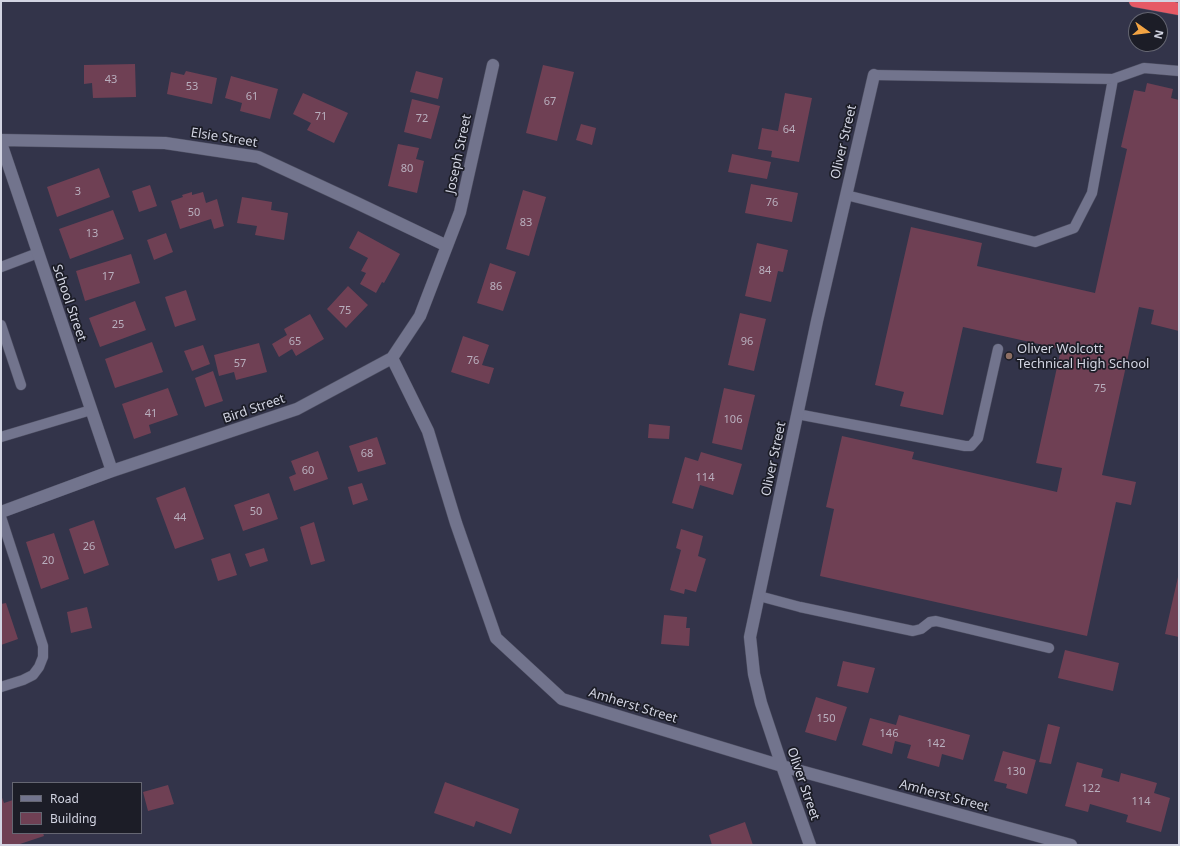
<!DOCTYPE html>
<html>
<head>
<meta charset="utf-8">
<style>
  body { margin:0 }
  #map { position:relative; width:1180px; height:846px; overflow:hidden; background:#33344a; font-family:"Noto Sans",sans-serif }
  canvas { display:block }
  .frame { position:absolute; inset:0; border:2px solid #d2d4e2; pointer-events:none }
  .legend { position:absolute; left:12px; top:782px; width:130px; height:52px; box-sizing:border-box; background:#1c1d27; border:1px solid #656672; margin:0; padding:5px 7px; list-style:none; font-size:12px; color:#d2d4e2 }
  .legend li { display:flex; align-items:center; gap:8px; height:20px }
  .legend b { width:20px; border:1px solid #656672 }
  .north { position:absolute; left:1128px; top:12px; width:40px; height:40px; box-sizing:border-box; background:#1c1d27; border:1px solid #656672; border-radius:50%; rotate:104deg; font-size:11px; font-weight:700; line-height:16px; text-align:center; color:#d2d4e2 }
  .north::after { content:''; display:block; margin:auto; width:14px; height:18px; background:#f3a443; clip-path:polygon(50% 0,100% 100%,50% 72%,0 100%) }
</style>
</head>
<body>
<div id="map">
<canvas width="1180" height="846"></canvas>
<div class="frame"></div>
<ul class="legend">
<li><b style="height:5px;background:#72748d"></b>Road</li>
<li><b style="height:11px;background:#6f4054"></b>Building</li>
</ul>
<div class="north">N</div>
</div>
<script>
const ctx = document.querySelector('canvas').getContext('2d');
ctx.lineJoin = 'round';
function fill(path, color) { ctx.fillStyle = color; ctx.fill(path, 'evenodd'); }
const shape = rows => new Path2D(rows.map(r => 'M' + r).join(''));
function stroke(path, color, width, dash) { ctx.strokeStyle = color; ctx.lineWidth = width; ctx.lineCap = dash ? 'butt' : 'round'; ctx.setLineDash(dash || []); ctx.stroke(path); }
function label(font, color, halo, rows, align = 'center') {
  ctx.font = font + ' "Noto Sans",sans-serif'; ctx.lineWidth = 3.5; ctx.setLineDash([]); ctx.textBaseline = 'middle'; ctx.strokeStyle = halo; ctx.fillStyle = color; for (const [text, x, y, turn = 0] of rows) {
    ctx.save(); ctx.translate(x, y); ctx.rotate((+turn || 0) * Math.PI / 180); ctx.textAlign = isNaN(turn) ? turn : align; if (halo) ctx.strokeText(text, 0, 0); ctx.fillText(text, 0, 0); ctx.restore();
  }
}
fill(shape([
  [135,64,136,97,93,98,92,83,84,84,84,65],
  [543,65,574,72,557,141,526,133],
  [186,71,217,78,212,104,167,94,171,72,184,75],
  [416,71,443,78,438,99,410,92],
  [231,76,278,89,270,119,240,111,242,103,225,98],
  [1147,83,1173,89,1171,98,1179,100,1179,331,1151,324,1154,310,1139,307,1102,475,1136,482,1131,505,1116,502,1087,636,820,576,834,509,826,507,842,436,914,452,912,459,1057,492,1062,468,1036,463,1061,349,963,327,943,415,900,406,904,392,875,385,911,227,982,243,977,266,1095,293,1127,149,1121,147,1134,90,1145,92],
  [303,93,348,113,334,143,307,130,311,123,293,114],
  [785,93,812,98,799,162,771,157,772,151,758,149,762,128,778,131],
  [412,99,440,106,431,139,404,132],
  [581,124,596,128,592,145,576,140],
  [398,144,419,148,416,159,424,161,417,193,388,186],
  [732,154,771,162,767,179,728,172],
  [99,168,110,197,57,217,47,187],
  [751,184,798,193,792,222,745,213],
  [150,185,157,206,139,212,132,191],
  [523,190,546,197,529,256,506,249],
  [192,192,192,195,203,192,206,203,217,199,224,226,214,229,211,219,180,229,171,201,183,197,182,195],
  [242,197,272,202,271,210,288,213,284,240,255,235,257,226,237,223],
  [113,210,124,239,70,259,59,229],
  [358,231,400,254,384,283,382,282,376,293,360,284,366,273,361,271,368,258,349,248],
  [166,233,173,252,154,260,147,240],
  [757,243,788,250,783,272,778,271,771,302,745,296],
  [131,254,140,283,85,301,76,271],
  [490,263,516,272,503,311,477,303],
  [348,286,368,305,346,328,327,309],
  [186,290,196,320,175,327,165,297],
  [135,301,146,330,100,347,89,318],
  [740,313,766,319,754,371,728,365],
  [310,314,324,339,296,356,292,349,279,357,272,344,287,335,284,329],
  [463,336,489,345,482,365,494,368,489,384,451,372],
  [152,342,163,372,115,388,105,359],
  [259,343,267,372,236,380,234,372,219,376,214,355],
  [203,345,210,364,192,371,184,351],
  [213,371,223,401,205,407,195,378],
  [168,388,178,415,149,425,151,433,134,439,122,404],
  [724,388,755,395,742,450,712,443],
  [649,424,670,426,669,439,648,438],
  [377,437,386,464,358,472,349,446],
  [318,451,328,479,294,491,289,477,296,474,291,461],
  [701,452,742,464,733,495,700,485,693,509,672,503,685,457,698,461],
  [362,483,368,500,353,505,348,487],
  [185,487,204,539,175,549,156,498],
  [269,493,278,519,243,531,234,505],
  [94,520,109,565,84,574,69,529],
  [314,522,325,561,311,565,300,527],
  [681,529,703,536,698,556,706,559,696,592,685,589,684,594,670,590,681,550,676,548],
  [54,533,69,579,41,589,26,542],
  [264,548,268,561,250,567,245,554],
  [230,553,237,575,218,581,211,559],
  [1178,577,1179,577,1179,637,1165,634],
  [6,603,18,639,1,645,1,604],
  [87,607,92,628,71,633,67,612],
  [664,615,687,617,686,628,690,628,689,646,661,644],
  [1065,650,1119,663,1113,691,1058,678],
  [843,661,875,668,868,693,837,686],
  [816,697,847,707,836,741,805,732],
  [899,715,970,735,963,760,942,754,939,767,907,758,911,745,895,741,892,754,862,745,870,718,896,725],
  [1048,724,1060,727,1051,764,1039,762],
  [1003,751,1036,760,1027,794,1006,788,1007,784,994,781],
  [1077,762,1103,769,1101,777,1119,782,1121,773,1157,783,1154,793,1170,798,1161,832,1126,822,1128,815,1090,804,1088,812,1065,806],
  [445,782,519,809,511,834,476,821,474,827,434,813],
  [168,785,174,804,148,811,143,792],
  [1,795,4,803,13,800,13,833,43,833,44,836,17,845,1,845],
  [745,822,753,845,712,845,709,835]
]), '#6f4054');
const service = shape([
  [874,75,1113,79,1144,68,1179,71],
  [846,195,1035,242,1074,228,1092,193,1113,79],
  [1,267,38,253],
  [1,325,21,385],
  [797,414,965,446,971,446,978,438,998,349],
  [1,437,91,410],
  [1,517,43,646,43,657,39,667,33,675,23,680,1,687],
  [759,596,800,607,913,631,921,629,930,622,936,621,1049,648]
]);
const minor = shape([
  [1,140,165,143,258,157,357,203,447,246],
  [1,143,112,471],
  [392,358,428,431,456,523,496,638,562,699,782,766,1071,845],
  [1,512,112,471,297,409,392,358,420,316,460,212,493,65],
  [810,845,782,766,761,703,754,674,750,637,817,321,874,75]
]);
const motorway = shape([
  [1135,1,1179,9]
]);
stroke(service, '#4e4f62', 11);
stroke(minor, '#4e4f62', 13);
stroke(motorway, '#4e4f62', 13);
stroke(service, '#72748d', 10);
stroke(minor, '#72748d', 12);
stroke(motorway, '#e65965', 12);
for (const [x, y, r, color] of [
  [1009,356,4,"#8d6e63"]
]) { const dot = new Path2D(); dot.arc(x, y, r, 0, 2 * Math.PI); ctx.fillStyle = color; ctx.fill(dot); stroke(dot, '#1c1d27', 1.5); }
label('11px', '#b9afbe', null, [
  ["43",111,80],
  ["53",192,87],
  ["61",252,97],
  ["67",550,102],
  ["71",321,117],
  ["72",422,119],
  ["64",789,130],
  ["80",407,169],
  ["3",78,192],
  ["76",772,203],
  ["50",194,213],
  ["83",526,223],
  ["13",92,234],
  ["84",765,271],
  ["17",108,277],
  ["86",496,287],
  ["75",345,311],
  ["25",118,325],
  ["65",295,342],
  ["96",747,342],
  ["76",473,361],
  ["57",240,364],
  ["75",1100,389],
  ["41",151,414],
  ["106",733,420],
  ["68",367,454],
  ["60",308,471],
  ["114",705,478],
  ["50",256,512],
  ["44",180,518],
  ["26",89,547],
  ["20",48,561],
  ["150",826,719],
  ["146",889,734],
  ["142",936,744],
  ["130",1016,772],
  ["122",1091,789],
  ["114",1141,802]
]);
label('13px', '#d2d4e2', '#1c1d27', [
  ["Elsie Street",224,138,9],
  ["Oliver Street",844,142,-77],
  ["Joseph Street",459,154,-78],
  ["School Street",69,303,71],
  ["Bird Street",254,409,-19],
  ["Oliver Street",774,459,-78],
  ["Amherst Street",633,706,17],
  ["Oliver Street",803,784,71],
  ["Amherst Street",944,796,15]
]);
label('13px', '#d2d4e2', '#1c1d27', [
  ["Oliver Wolcott",1017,349],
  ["Technical High School",1017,364]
], 'left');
</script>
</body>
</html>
